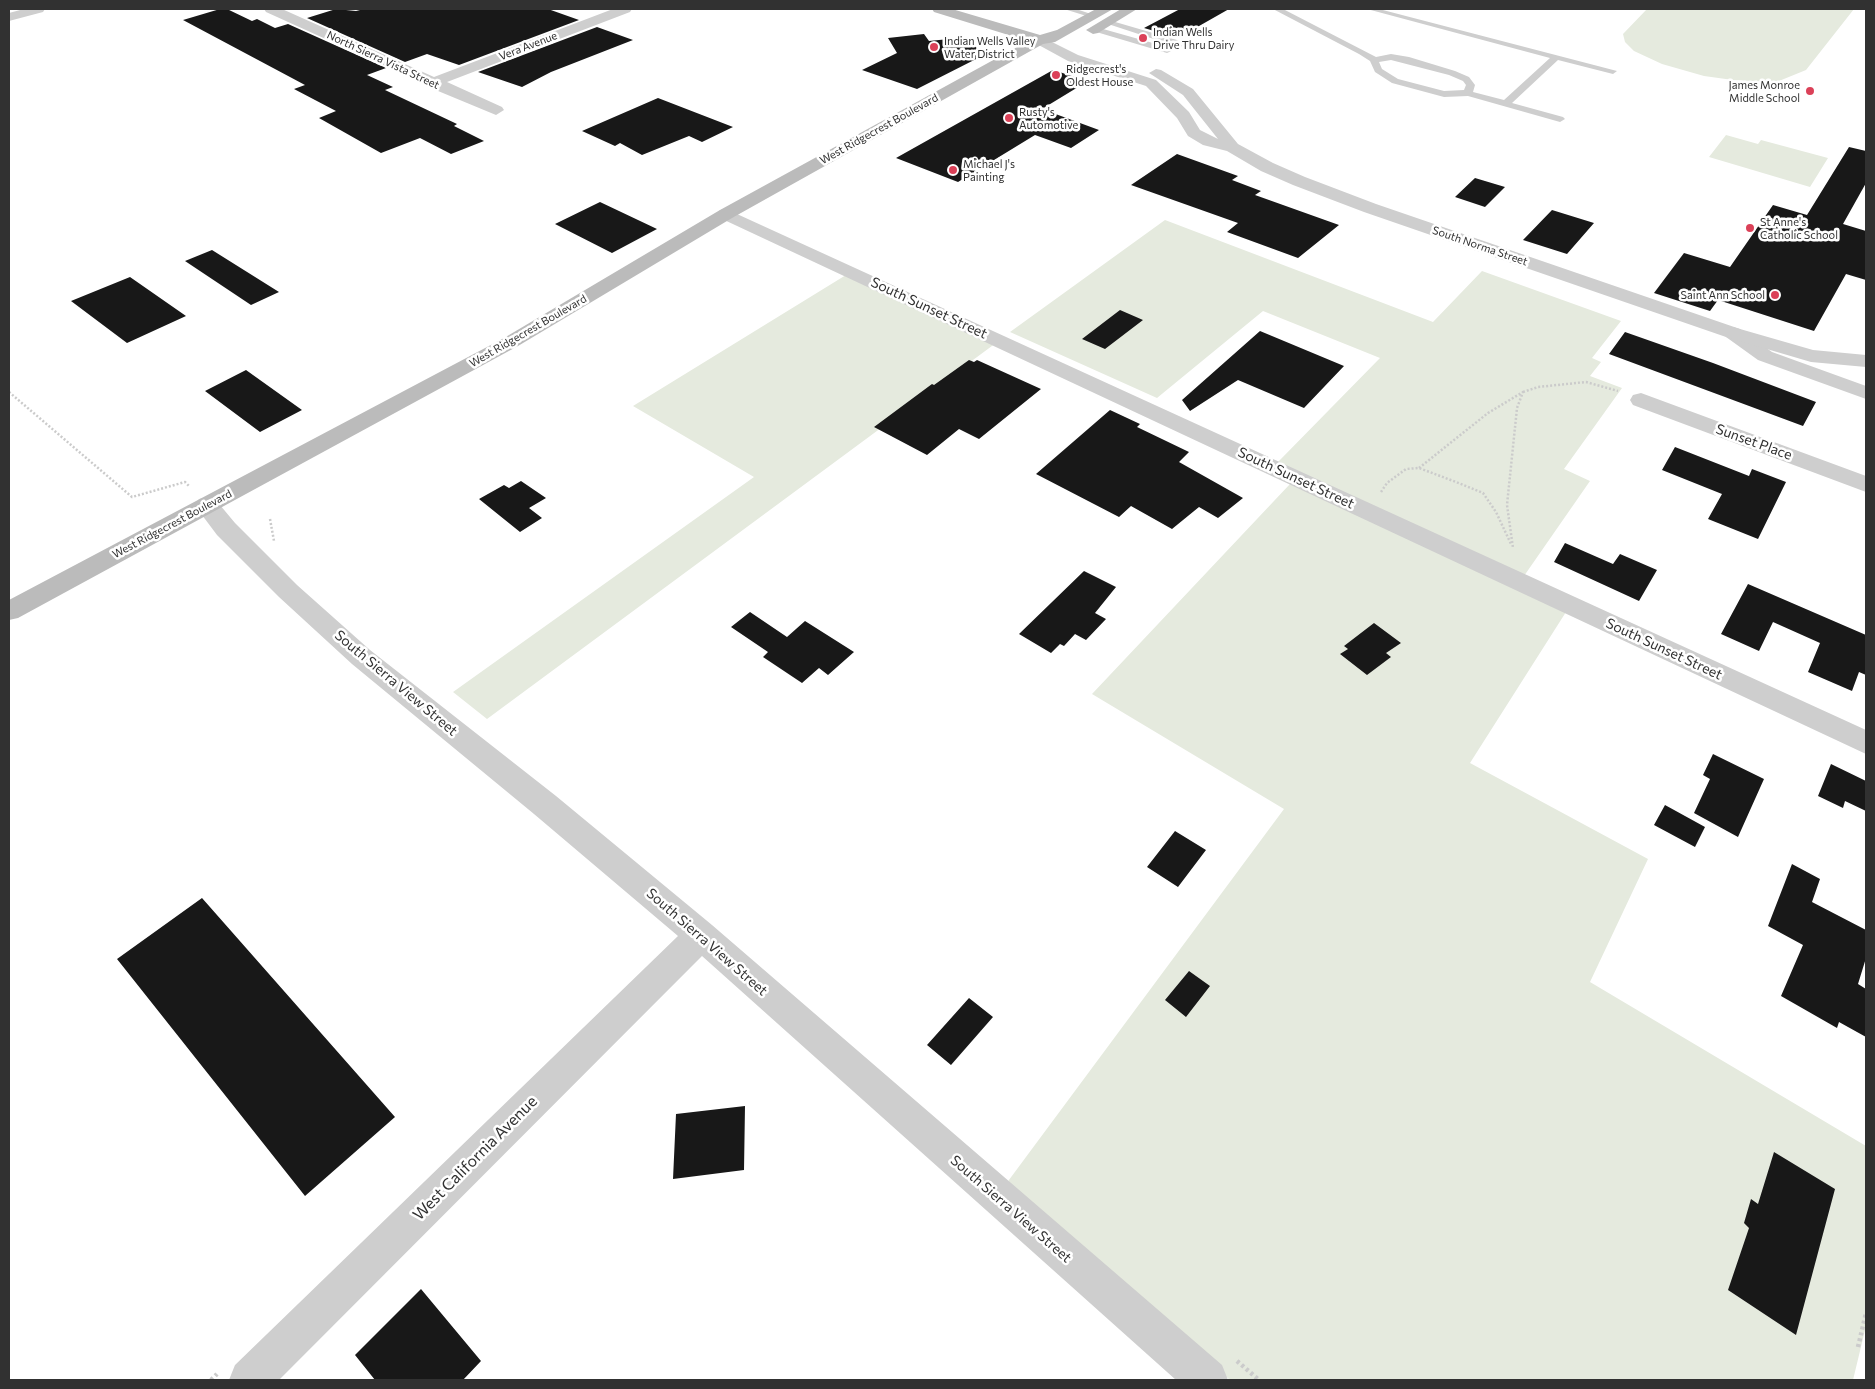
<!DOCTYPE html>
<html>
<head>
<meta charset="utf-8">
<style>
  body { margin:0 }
  #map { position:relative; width:1875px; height:1389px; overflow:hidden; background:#fff; font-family:Commissioner,sans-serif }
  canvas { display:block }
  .frame { position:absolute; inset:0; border:10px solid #313131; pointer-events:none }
</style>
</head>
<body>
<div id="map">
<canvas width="1875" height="1389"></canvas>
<div class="frame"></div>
</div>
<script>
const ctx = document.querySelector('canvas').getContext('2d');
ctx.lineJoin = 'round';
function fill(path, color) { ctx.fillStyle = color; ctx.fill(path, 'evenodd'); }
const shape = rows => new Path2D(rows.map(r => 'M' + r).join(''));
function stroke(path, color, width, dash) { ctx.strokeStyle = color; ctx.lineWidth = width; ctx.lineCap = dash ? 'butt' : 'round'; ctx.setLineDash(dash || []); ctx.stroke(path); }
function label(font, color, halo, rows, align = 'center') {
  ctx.font = font + ' Commissioner,sans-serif'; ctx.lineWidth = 5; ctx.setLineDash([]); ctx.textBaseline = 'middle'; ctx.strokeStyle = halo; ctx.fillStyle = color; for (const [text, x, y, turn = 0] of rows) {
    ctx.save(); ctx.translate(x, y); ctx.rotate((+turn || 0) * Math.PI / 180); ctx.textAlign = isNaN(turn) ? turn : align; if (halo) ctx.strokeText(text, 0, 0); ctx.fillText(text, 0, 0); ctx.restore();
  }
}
fill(shape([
  [1647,9,1854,9,1806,70,1779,81,1769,82,1733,80,1704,76,1662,64,1634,51,1625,42,1623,34],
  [1726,135,1758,144,1761,140,1828,158,1810,187,1709,157],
  [1165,220,1433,322,1482,271,1621,321,1592,358,1601,362,1590,376,1622,388,1564,469,1590,481,1524,576,1278,462,1380,358,1263,311,1157,398,1010,332],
  [846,275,996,343,487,719,453,692,754,477,633,406],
  [1290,484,1566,612,1470,763,1648,859,1590,982,1866,1146,1866,1326,1853,1380,1230,1380,1003,1188,1284,809,1092,694]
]), '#e5eade');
fill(shape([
  [220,9,227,9,252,21,257,19,275,28,288,24,386,68,367,75,393,87,385,90,457,124,454,126,484,141,451,154,420,138,381,153,319,118,336,111,294,89,305,85,183,20],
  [336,9,356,11,364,9,548,9,579,20,459,65,427,54,405,62,307,18],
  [1180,9,1229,9,1178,38,1144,28],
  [597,27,633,40,551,72,522,87,478,72],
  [924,34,929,41,969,37,982,56,917,89,862,70,897,53,888,38],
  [1053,70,1088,81,1042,109,1099,130,1071,148,1035,135,958,182,896,158],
  [658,98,733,127,702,142,689,136,642,155,620,143,615,146,582,131],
  [1849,147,1866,151,1866,183,1843,224,1866,231,1866,280,1846,274,1814,331,1718,300,1710,311,1654,293,1684,253,1730,267,1773,205,1807,215],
  [1177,154,1238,176,1232,180,1261,191,1255,195,1339,225,1298,258,1227,232,1238,223,1131,185],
  [1475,178,1505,187,1485,207,1455,197],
  [600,202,657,229,612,253,555,224],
  [1552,210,1594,223,1567,254,1523,240],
  [212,250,279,292,251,305,185,261],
  [130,277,186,316,127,343,71,301],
  [1120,310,1143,320,1105,349,1082,339],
  [1260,331,1344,366,1304,408,1238,380,1190,411,1182,400],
  [1625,332,1713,363,1816,402,1803,426,1609,354],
  [969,360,974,362,977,360,1041,389,979,439,959,429,927,455,874,427,932,384,934,385],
  [246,370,302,410,260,432,205,391],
  [1110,410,1140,424,1137,427,1189,452,1179,462,1243,498,1218,518,1199,507,1172,529,1131,506,1119,517,1036,474],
  [1675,447,1749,476,1752,469,1786,482,1758,539,1708,519,1722,494,1662,470],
  [521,481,546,498,529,508,542,518,520,532,479,499,504,485,509,488],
  [1565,543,1613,564,1620,554,1657,570,1639,601,1554,562],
  [1084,571,1116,587,1095,613,1106,619,1086,640,1075,634,1064,646,1060,644,1051,653,1019,634],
  [1748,584,1866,635,1866,675,1859,672,1852,691,1808,672,1820,643,1773,622,1759,651,1721,634],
  [750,612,787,637,805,621,854,652,828,675,819,668,802,683,763,657,768,652,731,627],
  [1374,623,1401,643,1386,653,1391,657,1367,675,1340,654,1348,649,1344,646],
  [1713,754,1764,779,1738,837,1694,813,1710,779,1703,775],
  [1831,764,1866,781,1866,811,1845,801,1843,808,1818,796],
  [1665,805,1705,827,1695,847,1654,825],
  [1175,831,1206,850,1178,887,1147,867],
  [1792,864,1820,879,1812,902,1866,930,1866,958,1858,984,1866,989,1866,1037,1839,1022,1837,1028,1781,996,1803,945,1768,926],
  [202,898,395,1117,305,1196,117,959],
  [1189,971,1210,986,1186,1017,1165,1000],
  [969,998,993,1017,951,1065,927,1045],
  [745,1106,744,1170,673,1179,676,1114],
  [1774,1152,1835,1189,1796,1335,1728,1290,1749,1228,1744,1223,1751,1199,1758,1204],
  [421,1289,481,1361,463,1380,375,1380,355,1355]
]), '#181818');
stroke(shape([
  [9,392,132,497,185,482,190,487],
  [1523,392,1538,387,1586,382,1618,391],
  [1419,468,1488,413,1523,392,1517,408,1507,505,1513,548],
  [1381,492,1387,483,1406,469,1419,468,1456,482,1483,493,1496,512,1511,544],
  [270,519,274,541]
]), '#cbcbcb', 2.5, [2, 2]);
stroke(shape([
  [1858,1347,1866,1313],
  [1237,1361,1259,1380],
  [211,1380,217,1374]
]), '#cbcbcb', 4.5, [3, 3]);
fill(shape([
  [1064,9,1076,9,1097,16,1093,18,1064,9],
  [1273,9,1283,9,1376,57,1391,54,1409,57,1455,71,1469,77,1475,85,1473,92,1504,100,1550,58,1367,9,1379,9,1617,71,1613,74,1558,60,1512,103,1563,117,1565,119,1560,122,1468,96,1444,97,1392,83,1375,72,1370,61,1359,54,1273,9],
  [1391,60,1449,75,1463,81,1466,85,1464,90,1444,91,1398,79,1382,69,1379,62,1391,60],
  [1105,19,1177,40,1182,46,1167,53,1093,31,1093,27,1096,27,1167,47,1172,45,1105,23,1105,19]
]), '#cecece');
fill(shape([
  [24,9,45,9,43,12,9,21,9,13,24,9],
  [264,9,282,9,434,77,613,9,632,9,630,12,447,82,502,107,504,110,496,115,426,86,423,83,266,12,264,9],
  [726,209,1866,730,1866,754,720,218,717,214,720,210,726,209],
  [1733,327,1740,329,1772,352,1866,386,1866,399,1758,360,1726,337,1723,333,1726,329,1733,327],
  [1641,393,1866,476,1866,492,1633,405,1630,400,1633,395,1641,393],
  [207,497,215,499,235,523,297,585,370,650,556,796,712,925,1222,1365,1228,1380,1176,1380,702,956,279,1380,229,1380,235,1365,678,936,534,814,352,664,279,597,217,535,199,511,195,505,199,499,207,497]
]), '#cecece');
fill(shape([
  [1040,36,1078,55,1156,80,1189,112,1200,130,1218,139,1183,95,1149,73,1156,69,1161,70,1193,89,1238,144,1273,163,1305,177,1376,204,1740,329,1813,350,1866,355,1866,367,1811,362,1726,337,1364,212,1293,185,1261,171,1227,151,1203,145,1188,136,1177,118,1146,86,1068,61,1035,43,1033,40,1040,36]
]), '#cecece');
fill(shape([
  [932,9,952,9,1040,35,1057,30,1096,9,1113,9,1055,42,1043,44,732,218,518,346,18,618,9,620,9,600,504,338,720,210,1028,41,934,12,932,9],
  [1121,9,1137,9,1098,33,1093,34,1086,30,1121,9]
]), '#bbb');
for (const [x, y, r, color] of [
  [1143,38,5,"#db4158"],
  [934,47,5,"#db4158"],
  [1056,75,5,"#db4158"],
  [1810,91,5,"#db4158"],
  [1009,118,5,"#db4158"],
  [953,170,5,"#db4158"],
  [1750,228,5,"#db4158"],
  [1775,295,5,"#db4158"]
]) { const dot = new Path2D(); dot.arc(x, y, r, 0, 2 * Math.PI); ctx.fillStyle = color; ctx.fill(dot); stroke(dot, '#fff', 2); }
label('11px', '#313131', '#fff', [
  ["Indian Wells",1153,32],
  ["Drive Thru Dairy",1153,45],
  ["Indian Wells Valley",944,41],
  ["Water District",944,54],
  ["Ridgecrest's",1066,69],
  ["Oldest House",1066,82],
  ["James Monroe",1800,85,"right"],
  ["Middle School",1800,98,"right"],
  ["Rusty's",1019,112],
  ["Automotive",1019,125],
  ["Michael J's",963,164],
  ["Painting",963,177],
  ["St Anne's",1760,222],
  ["Catholic School",1760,235],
  ["Saint Ann School",1765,295,"right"]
], 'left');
label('11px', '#313131', '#fff', [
  ["Vera Avenue",528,46,-21],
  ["North Sierra Vista Street",383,60,25],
  ["West Ridgecrest Boulevard",879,129,-29],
  ["South Norma Street",1480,246,19],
  ["West Ridgecrest Boulevard",528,331,-30],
  ["West Ridgecrest Boulevard",172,524,-28]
]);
label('14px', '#313131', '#fff', [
  ["South Sunset Street",929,308,25],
  ["Sunset Place",1754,442,20],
  ["South Sunset Street",1296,478,25],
  ["South Sunset Street",1664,649,25],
  ["South Sierra View Street",396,683,40],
  ["South Sierra View Street",707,942,41],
  ["South Sierra View Street",1011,1209,41]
]);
label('16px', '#313131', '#fff', [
  ["West California Avenue",475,1158,-45]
]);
</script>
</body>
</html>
